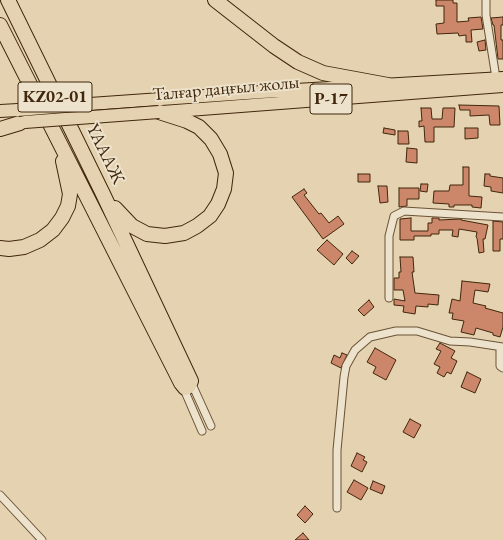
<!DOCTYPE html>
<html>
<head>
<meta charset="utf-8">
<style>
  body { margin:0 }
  canvas { display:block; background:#e4d2b0 }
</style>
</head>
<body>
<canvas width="503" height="540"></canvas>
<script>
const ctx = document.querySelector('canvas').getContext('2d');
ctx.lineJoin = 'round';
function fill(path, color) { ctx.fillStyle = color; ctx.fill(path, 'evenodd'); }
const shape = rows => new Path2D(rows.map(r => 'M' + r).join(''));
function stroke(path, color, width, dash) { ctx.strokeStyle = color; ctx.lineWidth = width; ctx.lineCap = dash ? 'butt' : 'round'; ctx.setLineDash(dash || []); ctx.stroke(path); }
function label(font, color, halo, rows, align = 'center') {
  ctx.font = font + ' "EB Garamond",serif'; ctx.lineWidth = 4; ctx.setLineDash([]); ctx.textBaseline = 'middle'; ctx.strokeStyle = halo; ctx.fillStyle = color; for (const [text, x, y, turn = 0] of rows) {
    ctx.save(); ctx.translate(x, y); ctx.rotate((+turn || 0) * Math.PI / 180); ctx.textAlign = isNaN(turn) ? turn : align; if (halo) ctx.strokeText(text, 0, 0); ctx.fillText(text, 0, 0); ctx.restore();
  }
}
const building = shape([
  [436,0,453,0,453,3,457,3,457,22,469,21,468,18,481,17,483,29,471,30,472,42,466,42,466,35,459,36,458,33,437,34,436,24,444,23,444,6,436,6,436,0],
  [503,17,503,25,501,25,501,40,503,40,503,59,498,59,494,25,493,25,491,18,503,17],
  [485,40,486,50,479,51,477,42,485,40],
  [459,105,499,106,500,125,490,125,489,115,470,116,470,110,460,110,459,105],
  [421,108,431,108,432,119,442,119,443,108,455,108,454,127,434,127,434,142,425,142,424,126,419,127,419,121,422,121,421,108],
  [384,128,395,130,395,135,383,133,384,128],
  [465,128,478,128,478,138,465,139,465,128],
  [398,131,408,131,409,144,398,144,398,131],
  [407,148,417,149,417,163,406,162,407,148],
  [463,167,469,167,469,196,482,197,481,208,472,207,472,205,454,205,454,207,449,207,449,204,433,203,434,191,449,191,450,185,463,185,463,167],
  [358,174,370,174,370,182,358,182,358,174],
  [485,174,490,174,490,176,503,178,503,193,491,191,491,187,484,186,485,174],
  [421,184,428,184,427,192,420,191,421,184],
  [378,186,387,186,388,202,380,203,378,186],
  [399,188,419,188,419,199,407,199,407,206,399,207,399,188],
  [304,189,307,193,304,195,319,214,321,213,329,223,338,216,344,224,323,239,292,197,304,189],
  [411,218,411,231,428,231,428,223,432,223,432,218,439,218,439,220,461,219,461,220,488,225,485,239,483,239,484,252,479,253,477,238,476,237,477,232,459,229,458,237,452,236,453,230,439,230,439,234,431,234,431,236,414,236,414,240,400,240,400,219,411,218],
  [493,221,503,222,503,239,500,239,500,251,493,251,493,221],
  [327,240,343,254,334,265,317,250,327,240],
  [352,251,359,256,352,264,346,258,352,251],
  [400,257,413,257,414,272,412,272,415,293,439,295,438,305,428,304,428,307,416,306,415,314,403,312,404,306,394,305,394,299,405,301,403,290,394,290,394,278,399,278,399,272,401,272,400,257],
  [462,281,490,284,488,292,475,290,473,303,486,306,485,308,503,313,503,327,500,337,493,335,493,333,476,328,474,335,461,332,464,321,452,319,453,313,449,313,452,299,460,301,462,281],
  [369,300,374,307,364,316,358,310,369,300],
  [440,343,455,351,451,358,457,361,451,374,447,372,444,377,437,373,440,367,434,364,441,351,436,349,440,343],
  [375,348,396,360,386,380,373,373,376,367,367,362,375,348],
  [342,353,347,355,341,368,331,363,334,355,340,358,342,353],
  [467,372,481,379,475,393,461,387,467,372],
  [410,419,421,425,414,438,403,432,410,419],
  [357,453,365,457,363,460,367,462,362,472,351,466,357,453],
  [354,480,368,488,361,500,347,492,354,480],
  [373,481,385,486,382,494,370,489,373,481],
  [305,506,313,514,305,523,297,515,305,506],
  [303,533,309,540,295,540,303,533]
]);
fill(building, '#cc866a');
stroke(building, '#41270d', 1);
const street = shape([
  [486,0,486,15,496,78],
  [389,298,389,236,394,216,404,211,503,217],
  [500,347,500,366,503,368],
  [191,382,211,426],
  [183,387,202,431],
  [0,495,42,540],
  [337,508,337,450,344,377,346,366,355,350,370,337,396,331,417,331,450,341,470,342,503,347]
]);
const primary = shape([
  [90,104,261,92,503,78],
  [0,111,18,110],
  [162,112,503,86]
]);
const highway = shape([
  [215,0,274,46,298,62,323,73,388,85],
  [0,25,181,383,185,388,188,387,191,381,103,194,8,0],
  [0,129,20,123],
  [115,208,132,226,147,234,165,236,184,233,197,226,210,216,218,204,224,189,226,173,220,154,211,139,199,127,187,121,159,112],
  [0,248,9,249,24,247,40,240,53,230,62,218,68,206,70,194,63,161]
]);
stroke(street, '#6a5236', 9);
stroke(primary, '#41270d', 14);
stroke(highway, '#41270d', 16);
stroke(street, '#ede2cc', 7);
stroke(primary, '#e4d2b0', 12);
stroke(highway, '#e4d2b0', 14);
const primaryBridge = shape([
  [18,110,90,104],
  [25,122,159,112]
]);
stroke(primaryBridge, '#41270d', 14, []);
stroke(primaryBridge, '#e4d2b0', 12);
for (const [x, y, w] of [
  [55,97,74],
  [331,99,42]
]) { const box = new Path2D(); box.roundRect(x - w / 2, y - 15, w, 30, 3); ctx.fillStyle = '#ede2cc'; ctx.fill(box); stroke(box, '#41270d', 1); }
label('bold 17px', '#41270d', null, [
  ["KZ02-01",55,97],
  ["P-17",331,99]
]);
label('18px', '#41270d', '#ede2cc', [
  ["Талғар даңғыл жолы",226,89,-5],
  ["ҮАААЖ",105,154,64]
]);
</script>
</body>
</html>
